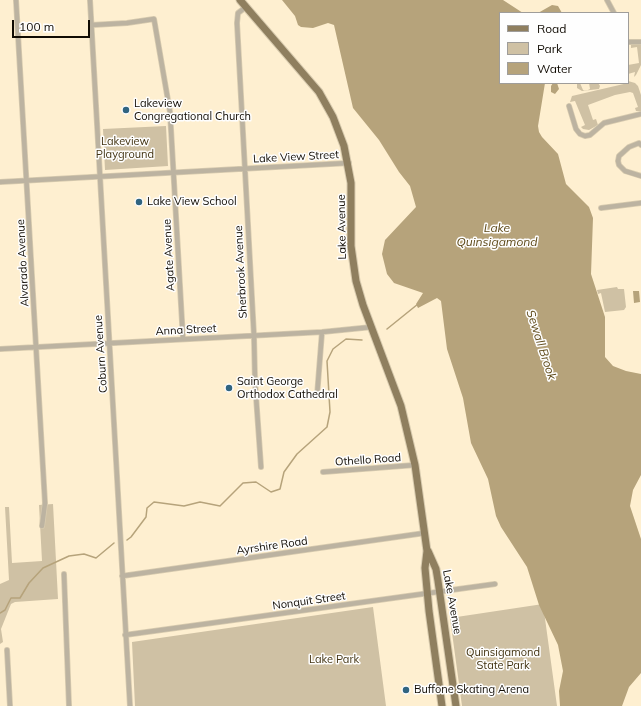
<!DOCTYPE html>
<html>
<head>
<meta charset="utf-8">
<style>
  body { margin:0 }
  #map { position:relative; width:641px; height:706px; overflow:hidden; background:#feefd0; font-family:Mulish,sans-serif }
  canvas { display:block }
  .legend { position:absolute; left:499px; top:12px; width:130px; height:72px; box-sizing:border-box; background:#fefefe; border:1px solid #9f9d9a; margin:0; padding:5px 7px; list-style:none; font-size:12px; color:#100b03 }
  .legend li { display:flex; align-items:center; gap:8px; height:20px }
  .legend b { width:20px; border:1px solid #9f9d9a }
  .scale { position:absolute; left:12px; top:20px; width:78px; height:18px; box-sizing:border-box; border:2px solid #100b03; border-top:0; padding-left:5px; font-size:12px; line-height:14px; white-space:nowrap; color:#100b03; -webkit-text-stroke:3px #fefefe; paint-order:stroke }
</style>
</head>
<body>
<div id="map">
<canvas width="641" height="706"></canvas>
<ul class="legend">
<li><b style="height:5px;background:#8f7f5f"></b>Road</li>
<li><b style="height:11px;background:#cfc1a4"></b>Park</li>
<li><b style="height:11px;background:#b6a37b"></b>Water</li>
</ul>
<div class="scale">100 m</div>
</div>
<script>
const ctx = document.querySelector('canvas').getContext('2d');
ctx.lineJoin = 'round';
function fill(path, color) { ctx.fillStyle = color; ctx.fill(path, 'evenodd'); }
const shape = rows => new Path2D(rows.map(r => 'M' + r).join(''));
function stroke(path, color, width, dash) { ctx.strokeStyle = color; ctx.lineWidth = width; ctx.lineCap = dash ? 'butt' : 'round'; ctx.setLineDash(dash || []); ctx.stroke(path); }
function label(font, color, halo, rows, align = 'center') {
  ctx.font = font + ' Mulish,sans-serif'; ctx.lineWidth = 3; ctx.setLineDash([]); ctx.textBaseline = 'middle'; ctx.strokeStyle = halo; ctx.fillStyle = color; for (const [text, x, y, turn = 0] of rows) {
    ctx.save(); ctx.translate(x, y); ctx.rotate((+turn || 0) * Math.PI / 180); ctx.textAlign = isNaN(turn) ? turn : align; if (halo) ctx.strokeText(text, 0, 0); ctx.fillText(text, 0, 0); ctx.restore();
  }
}
fill(shape([
  [631,43,641,44,641,65,636,75,634,77,635,72,628,74,628,65,639,63,637,47,631,48],
  [628,81,635,83,638,86,641,95,641,111,636,111,635,108,638,107,633,93,630,92,615,95,588,105,593,120,596,119,598,125,589,130,583,129,581,127,585,125,575,101,570,102,572,96,628,83],
  [577,83,580,83,583,90,586,91,590,89,589,83,598,83,600,86,599,89,582,91,577,88],
  [166,126,168,166,105,170,103,129],
  [617,287,618,289,624,289,626,307,624,310,605,312,601,293,598,294,597,290],
  [53,504,58,599,15,602,11,604,1,629,3,642,0,644,0,584,9,580,5,507,9,507,12,563,42,561,39,505],
  [543,604,557,706,462,706,450,618],
  [373,607,386,706,135,706,132,642]
]), '#cfc1a4');
fill(shape([
  [282,0,503,0,523,13,500,13,500,83,545,83,538,126,539,132,542,137,558,154,566,184,589,207,593,218,591,274,605,317,605,357,613,366,626,371,641,374,641,475,633,490,630,506,641,539,641,673,629,687,622,706,560,706,559,691,563,671,558,645,539,605,527,567,501,527,496,516,488,479,471,443,463,398,447,349,441,301,437,298,418,308,416,304,423,293,394,283,387,274,382,254,385,240,416,207,410,186,399,172,379,140,353,108,334,25,328,23,313,28,301,27,298,25,295,16],
  [552,5,558,6,562,13,538,13],
  [553,83,557,83,559,89,555,94,551,92,551,86],
  [633,291,639,291,640,302,634,303]
]), '#b6a37b');
stroke(shape([
  [387,329,418,304],
  [127,540,131,537,146,517,147,508,154,502,184,506,200,502,220,506,243,483,256,482,271,492,280,489,284,472,297,454,327,427,330,412,327,361,333,349,346,339,362,340],
  [0,613,5,610,11,598,20,598,29,583,43,568,69,556,84,554,96,558,114,543]
]), '#b6a37b', 1.5);
const minor = shape([
  [16,0,45,503,42,526],
  [90,0,130,706],
  [607,0,614,13],
  [246,7,238,13,237,23,254,336,255,382,261,467],
  [92,25,127,23,154,19,170,112,183,339],
  [628,42,641,42],
  [569,106,576,129,580,134,585,136,590,135,604,123,641,114],
  [641,145,639,143,629,147,619,156,618,161,619,165,625,171,641,176],
  [0,182,349,163],
  [601,208,641,203],
  [0,349,322,332,372,327],
  [317,396,322,332],
  [323,472,415,465],
  [64,574,69,706],
  [122,576,425,533],
  [125,635,495,584],
  [7,650,10,706]
]);
const primary = shape([
  [240,0,319,92,333,117,344,146,351,183,351,246,356,281,363,305,401,406,415,465,427,551,425,568,429,611,442,706],
  [428,551,436,569,438,581,456,706]
]);
stroke(minor, '#d8cbaf', 6);
stroke(primary, '#d8cbaf', 9);
stroke(minor, '#bcb3a1', 4.5);
stroke(primary, '#8f7f5f', 7);
for (const [x, y, r, color] of [
  [126,110,4,"#306480"],
  [139,202,4,"#306480"],
  [229,388,4,"#306480"],
  [406,690,4,"#306480"]
]) { const dot = new Path2D(); dot.arc(x, y, r, 0, 2 * Math.PI); ctx.fillStyle = color; ctx.fill(dot); stroke(dot, '#fefefe', 1.5); }
label('11px', '#100b03', '#fefefe', [
  ["Lakeview",134,104],
  ["Congregational Church",134,117],
  ["Lake View School",147,202],
  ["Saint George",237,382],
  ["Orthodox Cathedral",237,395],
  ["Buffone Skating Arena",414,690]
], 'left');
label('11px', '#413210', '#fefefe', [
  ["Lakeview",125,142],
  ["Playground",125,155],
  ["Quinsigamond",503,653],
  ["State Park",503,666],
  ["Lake Park",334,660]
]);
label('11px', '#100b03', '#fefefe', [
  ["Lake View Street",296,157,-3],
  ["Lake Avenue",342,227,-91],
  ["Agate Avenue",169,255,-93],
  ["Alvarado Avenue",23,263,-93],
  ["Sherbrook Avenue",241,272,-93],
  ["Anna Street",186,330,-3],
  ["Coburn Avenue",101,354,-94],
  ["Othello Road",368,460,-4],
  ["Ayrshire Road",272,546,-8],
  ["Nonquit Street",309,601,-8],
  ["Lake Avenue",452,602,80]
]);
label('italic 12px', '#5e4918', '#fefefe', [
  ["Lake",497,228],
  ["Quinsigamond",497,242],
  ["Sewall Brook",541,345,72]
]);
</script>
</body>
</html>
